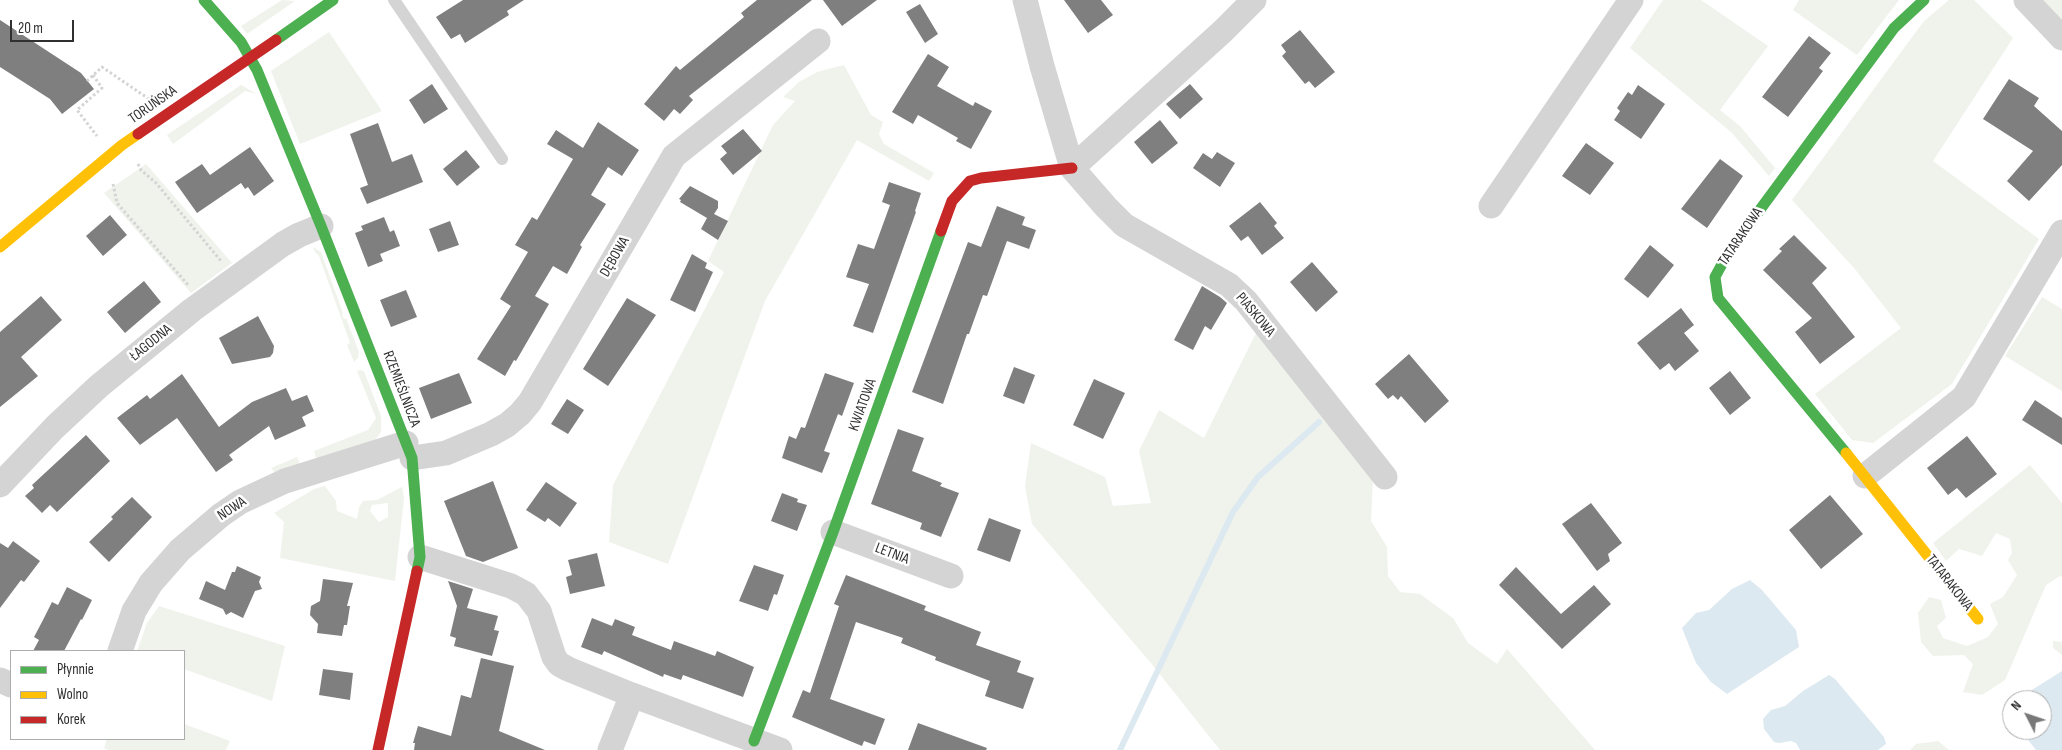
<!DOCTYPE html>
<html>
<head>
<meta charset="utf-8">
<style>
  body { margin:0 }
  #map { position:relative; width:2062px; height:750px; overflow:hidden; background:#fff; font-family:"Sofia Sans Condensed",sans-serif }
  canvas { display:block }
  .legend { position:absolute; left:10px; top:650px; width:175px; height:90px; box-sizing:border-box; background:#fff; border:1px solid #acacac; margin:0; padding:6px 9px; list-style:none; font-size:15px; color:#303030 }
  .legend li { display:flex; align-items:center; gap:10px; height:25px }
  .legend b { width:25px; border:1px solid #acacac }
  .north { position:absolute; left:2002px; top:690px; width:50px; height:50px; box-sizing:border-box; background:#fff; border:1px solid #acacac; border-radius:50%; rotate:311deg; font-size:14px; font-weight:700; line-height:20px; text-align:center; color:#303030 }
  .north::after { content:''; display:block; margin:auto; width:18px; height:22px; background:#787878; clip-path:polygon(50% 0,100% 100%,50% 72%,0 100%) }
  .scale { position:absolute; left:10px; top:20px; width:64px; height:22px; box-sizing:border-box; border:2px solid #303030; border-top:0; padding-left:6px; font-size:15px; line-height:18px; white-space:nowrap; color:#303030; -webkit-text-stroke:4px #fff; paint-order:stroke }
</style>
</head>
<body>
<div id="map">
<canvas width="2062" height="750"></canvas>
<ul class="legend">
<li><b style="height:6px;background:#4caf50"></b>Płynnie</li>
<li><b style="height:6px;background:#ffc107"></b>Wolno</li>
<li><b style="height:6px;background:#c62828"></b>Korek</li>
</ul>
<div class="north">N</div>
<div class="scale">20 m</div>
</div>
<script>
const ctx = document.querySelector('canvas').getContext('2d');
ctx.lineJoin = 'round';
function fill(path, color) { ctx.fillStyle = color; ctx.fill(path, 'evenodd'); }
const shape = rows => new Path2D(rows.map(r => 'M' + r).join(''));
function stroke(path, color, width, dash) { ctx.strokeStyle = color; ctx.lineWidth = width; ctx.lineCap = dash ? 'butt' : 'round'; ctx.setLineDash(dash || []); ctx.stroke(path); }
function label(font, color, halo, rows, align = 'center') {
  ctx.font = font + ' "Sofia Sans Condensed",sans-serif'; ctx.lineWidth = 5; ctx.setLineDash([]); ctx.textBaseline = 'middle'; ctx.strokeStyle = halo; ctx.fillStyle = color; for (const [text, x, y, turn = 0] of rows) {
    ctx.save(); ctx.translate(x, y); ctx.rotate((+turn || 0) * Math.PI / 180); ctx.textAlign = isNaN(turn) ? turn : align; if (halo) ctx.strokeText(text, 0, 0); ctx.fillText(text, 0, 0); ctx.restore();
  }
}
fill(shape([
  [282,0,295,1,247,34,241,26],
  [1663,0,1701,0,1768,46,1720,110,1740,126,1775,168,1769,176,1732,133,1630,48],
  [1799,0,1899,0,1857,55,1793,10],
  [1949,0,1974,0,2013,38,1933,161,2039,239,1952,384,1873,443,1852,440,1815,394,1901,328,1854,268,1792,200,1924,21],
  [2042,0,2062,0,2062,21],
  [329,32,382,111,300,144,271,71],
  [844,65,871,115,883,122,879,134,884,144,934,173,929,181,857,140,765,301,668,564,609,542,613,485,724,272,708,261,773,125,795,101,783,97,799,82,817,72],
  [241,85,257,94,245,91,173,144,167,135],
  [146,164,232,263,191,293,104,193],
  [313,247,321,252,343,313,342,315,344,319,346,318,359,352,358,358,354,362,347,345,350,343,319,256,315,252],
  [2042,297,2062,309,2062,391,2005,356],
  [1256,333,1373,477,1371,521,1387,547,1388,576,1400,592,1420,594,1453,618,1468,643,1497,664,1507,649,1595,750,1220,750,1150,662,1032,524,1025,486,1031,443,1105,477,1113,506,1151,503,1139,451,1159,410,1204,438],
  [360,370,364,371,381,416,381,432,374,442,317,462,314,451,368,430,376,418,357,371],
  [297,457,302,469,278,477,271,468],
  [2030,465,2062,503,2062,577,2060,576,2046,585,2005,680,1982,695,1963,692,1973,664,1964,655,1933,656,1921,642,1918,613,1929,597,1941,600,1946,618,1937,626,1943,638,1967,646,1988,637,1998,624,1990,604,2003,597,2017,575,2008,560,2012,553,2010,539,1996,533,1982,556,1959,549,1946,561,1933,543],
  [325,486,336,501,337,511,357,519,359,507,363,501,377,500,402,487,404,498,395,581,280,558,284,522,274,513,314,489],
  [388,503,388,517,379,522,370,511,372,505],
  [159,606,285,646,272,701,184,669,184,651,137,651,147,623],
  [2053,641,2062,642,2062,655,2053,648],
  [184,724,230,741,226,750,108,750,104,748,107,739,184,739],
  [1938,741,1949,750,1910,750,1916,744]
]), '#f0f3ec');
fill(shape([
  [1750,580,1762,590,1796,630,1799,647,1727,694,1711,682,1696,663,1682,628,1696,613,1709,610,1732,589],
  [2062,671,2062,750,2036,750,2020,730,2042,730,2042,700,2016,700],
  [1829,675,1835,679,1884,737,1886,744,1878,750,1800,750,1796,743,1791,741,1779,743,1774,742,1764,729,1763,719,1771,710,1785,706,1803,691]
]), '#dde9f0');
stroke(shape([
  [1120,750,1233,512,1258,477,1319,422]
]), '#dde9f0', 6);
fill(shape([
  [463,0,524,0,507,11,509,15,465,43,460,34,451,39,436,17],
  [757,0,812,0,689,96,693,100,680,114,674,109,664,121,644,104,676,66,680,70,744,17,741,13],
  [823,0,877,0,842,26],
  [1064,0,1101,0,1113,15,1088,33],
  [920,4,938,34,925,43,906,12],
  [0,20,81,73,94,89,62,114,50,99,0,67],
  [1300,30,1335,72,1315,88,1309,81,1305,84,1282,56,1286,52,1281,45],
  [1809,36,1831,53,1819,68,1823,71,1788,117,1762,97],
  [928,54,949,67,937,86,973,106,975,102,992,111,971,149,956,141,958,138,918,115,913,124,892,112],
  [2009,79,2039,98,2034,106,2062,131,2062,165,2029,201,2007,181,2033,151,1983,119],
  [432,84,448,109,424,124,409,100],
  [1190,84,1203,99,1180,119,1166,104],
  [1638,85,1665,104,1641,139,1614,120,1620,111,1617,108,1628,92,1632,95],
  [1160,120,1178,143,1152,164,1134,142],
  [598,122,639,150,622,176,608,167,591,195,606,204,580,245,582,247,567,274,553,266,535,296,549,304,516,361,514,360,505,376,477,359,511,306,500,299,528,252,515,245,532,217,537,220,573,159,547,144,556,130,583,148],
  [378,123,392,162,412,154,423,182,367,204,360,188,368,185,350,134],
  [743,129,762,151,733,175,720,159,727,153,721,146],
  [1586,143,1614,163,1590,195,1562,176],
  [250,147,274,181,254,196,248,187,245,189,241,183,197,213,175,182,202,164,210,175],
  [466,150,480,167,457,186,443,169],
  [1217,152,1235,163,1220,187,1193,168,1203,153,1212,159],
  [1720,159,1743,176,1707,228,1681,209],
  [889,182,921,193,915,211,916,212,873,333,853,326,869,284,846,277,858,244,874,249,890,205,882,202],
  [690,186,718,201,718,208,714,214,728,221,718,240,701,229,707,218,680,202,681,200,679,199],
  [1260,202,1277,223,1274,226,1284,238,1262,255,1248,236,1241,241,1229,226],
  [997,206,1025,217,1022,225,1036,230,1029,249,1007,241,987,296,983,295,969,334,967,334,943,404,912,392,968,242,981,247],
  [110,215,127,235,103,256,86,236],
  [384,217,390,232,394,230,400,246,380,254,383,261,368,267,355,233,363,230,361,226],
  [450,221,459,245,438,252,429,229],
  [1794,235,1827,268,1812,283,1855,337,1820,364,1795,332,1812,318,1763,270,1782,251,1779,249],
  [1650,245,1674,265,1648,298,1624,279],
  [692,254,707,263,705,268,713,272,695,312,670,300],
  [1312,262,1338,292,1316,312,1290,282],
  [144,281,161,302,125,333,107,312],
  [1202,286,1220,297,1227,303,1211,330,1205,326,1193,350,1174,340],
  [406,290,417,317,391,327,380,300],
  [41,296,62,320,21,357,38,376,0,407,0,332],
  [627,298,656,315,608,386,583,369],
  [1681,308,1694,325,1684,333,1699,351,1675,371,1669,363,1660,370,1637,343],
  [258,316,274,346,273,353,270,357,232,364,219,338],
  [1409,354,1449,401,1425,423,1401,396,1398,400,1393,395,1388,399,1375,384],
  [1014,367,1035,375,1024,404,1003,396],
  [1730,371,1751,398,1730,415,1709,388],
  [459,373,472,403,431,419,419,388],
  [825,373,854,383,842,416,838,414,824,451,830,453,822,473,782,458,789,436,796,439,801,427,805,428],
  [182,374,219,427,252,402,286,388,292,401,307,395,314,411,302,417,306,426,275,440,269,426,229,455,233,460,216,472,177,418,140,445,117,418,147,395,150,399],
  [1094,379,1125,393,1103,439,1073,425],
  [567,399,584,410,568,434,551,424],
  [2035,400,2062,418,2062,445,2022,420],
  [898,429,924,438,912,471,942,483,940,486,959,493,941,537,920,529,922,523,871,504],
  [86,435,110,461,57,512,50,505,42,513,25,496,34,488,32,485],
  [1967,436,1997,474,1966,498,1957,488,1948,495,1927,468],
  [493,481,518,548,483,562,466,556,444,501],
  [546,482,577,503,560,527,548,518,545,522,526,510],
  [782,493,798,499,797,502,807,505,797,531,771,521],
  [1830,495,1863,534,1821,569,1789,530],
  [132,497,152,517,109,562,89,542,113,519,111,517],
  [1591,503,1622,543,1608,554,1610,561,1597,571,1562,524],
  [989,518,1021,530,1010,562,977,550],
  [13,541,40,561,24,582,21,580,0,608,0,543,8,548],
  [597,553,605,586,570,594,566,577,572,575,568,560],
  [754,565,784,575,777,595,774,594,768,611,739,601],
  [237,566,261,577,259,582,262,589,255,591,243,618,231,612,226,615,223,609,199,599,206,581,225,590,232,572,235,572],
  [1516,567,1561,614,1594,585,1611,604,1562,649,1499,585],
  [846,575,926,606,924,610,981,632,976,645,1021,661,1017,672,1034,678,1023,709,985,696,990,681,935,660,936,657,901,643,903,638,856,622,830,699,885,719,875,745,864,741,862,746,792,717,803,690,810,693,839,606,834,604],
  [323,579,353,583,347,606,350,606,347,625,344,625,342,636,317,633,318,624,310,615,311,606,320,601],
  [448,581,473,589,467,608,498,616,494,630,499,631,492,656,454,646,456,638,450,636,457,606],
  [67,587,92,600,82,620,81,619,64,651,33,651,39,640,34,637,43,620,52,602,58,605],
  [592,618,612,626,615,619,635,627,632,635,671,650,674,641,715,656,717,651,754,667,743,697,683,675,681,680,664,674,663,677,604,651,602,655,581,647],
  [481,658,514,666,499,731,545,750,414,750,415,743,413,743,418,726,451,736,461,695,471,698],
  [323,669,353,673,350,700,319,695],
  [918,723,987,748,986,750,908,750]
]), '#7f7f7f');
stroke(shape([
  [93,75,102,88,77,110,97,136],
  [87,81,102,67,149,99],
  [138,164,141,170,156,183,221,261],
  [113,184,117,203,189,286]
]), '#d4d4d4', 3, [2.5, 2.5]);
stroke(shape([
  [394,0,502,159]
]), '#d4d4d4', 12);
stroke(shape([
  [1025,0,1042,66,1072,168,1106,207,1124,225,1229,285,1246,301,1385,477],
  [2026,0,2062,38],
  [1072,168,1223,31,1254,0],
  [1491,206,1631,0],
  [412,458,446,453,491,434,507,425,520,414,530,402,674,156,818,41],
  [1865,476,1964,397,2062,232],
  [0,485,55,427,99,386,192,310,283,244,299,235,321,226],
  [833,532,951,576],
  [420,557,511,586,526,594,539,611,554,657,559,664,568,669,632,695,780,750],
  [120,651,134,611,151,583,180,550,221,515,240,502,285,481,406,443],
  [0,680,11,685],
  [610,750,632,695]
]), '#d4d4d4', 25);
stroke(shape([
  [204,0,241,42,257,70,321,226,412,458,420,557,417,571],
  [276,40,333,0],
  [1846,453,1718,298,1715,277,1728,253,1894,28,1924,0],
  [754,741,833,532,941,231]
]), '#4caf50', 11);
stroke(shape([
  [0,247,122,145,138,134],
  [1846,453,1978,619]
]), '#ffc107', 11);
stroke(shape([
  [138,134,276,40],
  [941,231,952,201,970,181,981,178,1072,168],
  [378,750,417,571]
]), '#c62828', 11);
label('15px', '#303030', '#fff', [
  ["TORUŃSKA",153,105,-35],
  ["TATARAKOWA",1741,237,-56],
  ["DĘBOWA",615,257,-60],
  ["PIASKOWA",1255,315,50],
  ["ŁAGODNA",151,343,-39],
  ["RZEMIEŚLNICZA",401,389,69],
  ["KWIATOWA",863,405,-70],
  ["NOWA",232,509,-33],
  ["LETNIA",892,554,21],
  ["TATARAKOWA",1949,583,52]
]);
</script>
</body>
</html>
